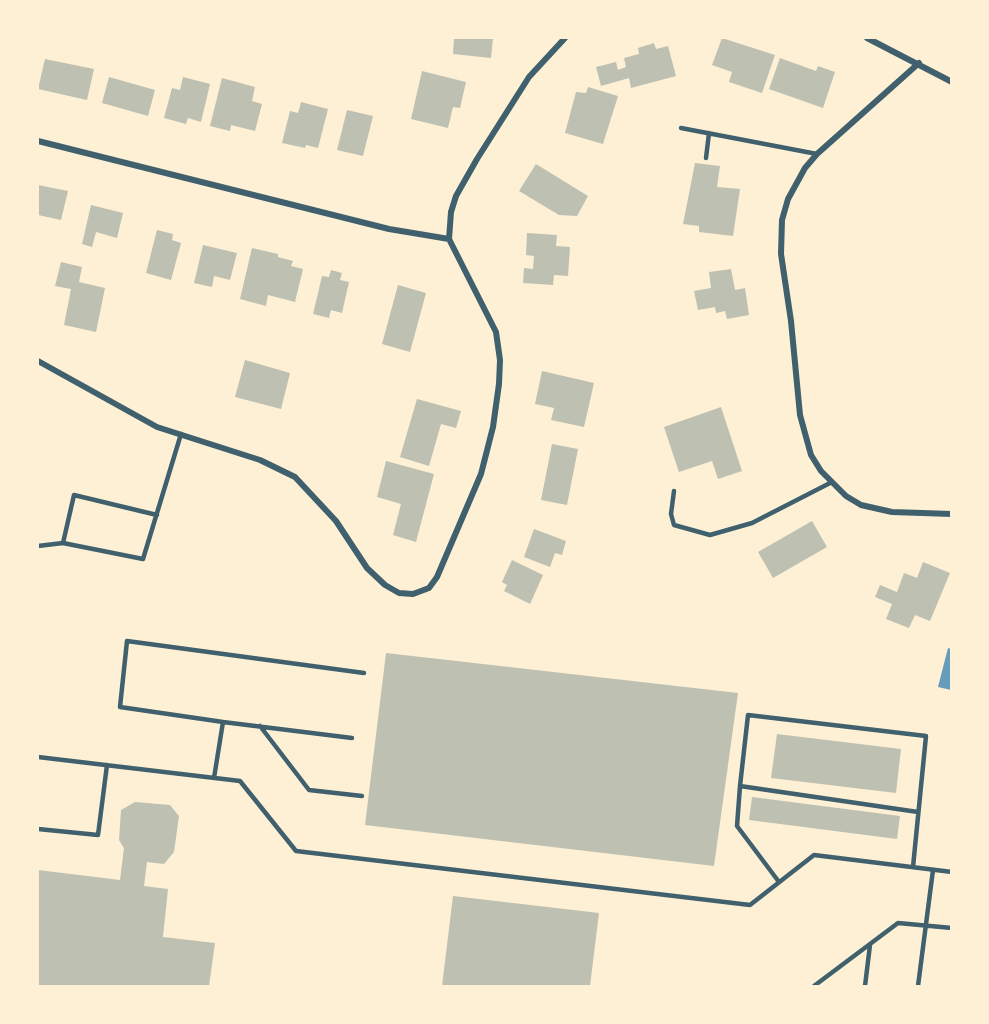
<!DOCTYPE html>
<html>
<head>
<meta charset="utf-8">
<style>
  body { margin:0 }
  #map { position:relative; width:989px; height:1024px; overflow:hidden; background:#fdf0d5; font-family:"Exo 2",sans-serif }
  canvas { display:block }
  .frame { position:absolute; inset:0; border:39px solid #fdf0d5; pointer-events:none }
</style>
</head>
<body>
<div id="map">
<canvas width="989" height="1024"></canvas>
<div class="frame"></div>
</div>
<script>
const ctx = document.querySelector('canvas').getContext('2d');
ctx.lineJoin = 'round';
function fill(path, color) { ctx.fillStyle = color; ctx.fill(path, 'evenodd'); }
const shape = rows => new Path2D(rows.map(r => 'M' + r).join(''));
function stroke(path, color, width, dash) { ctx.strokeStyle = color; ctx.lineWidth = width; ctx.lineCap = dash ? 'butt' : 'round'; ctx.setLineDash(dash || []); ctx.stroke(path); }
fill(shape([
  [948,648,951,649,951,690,938,687]
]), '#669bbc');
fill(shape([
  [454,38,493,38,491,58,453,54],
  [722,38,775,55,762,93,729,82,732,72,712,65],
  [654,43,656,49,668,46,676,76,631,88,629,78,601,86,596,67,616,62,618,70,626,67,624,58,639,54,638,48],
  [780,58,816,71,818,66,835,72,823,108,769,89],
  [45,59,94,69,87,100,38,89],
  [422,71,466,82,460,108,453,107,448,128,411,119],
  [109,77,155,90,148,116,102,103],
  [183,77,210,84,201,122,188,118,186,124,164,118,172,88,180,90],
  [222,78,255,87,252,101,262,104,255,131,231,125,230,131,210,126],
  [588,87,618,96,603,144,565,133,576,92,586,93],
  [301,102,328,109,318,148,306,145,305,148,282,143,290,111,298,113],
  [347,110,373,116,363,156,337,150],
  [695,163,720,166,717,187,740,189,733,236,699,232,699,226,683,224],
  [536,164,588,196,577,216,559,215,519,191],
  [38,185,68,191,61,220,38,215],
  [91,205,123,213,117,238,96,232,92,247,82,244],
  [157,230,173,234,172,240,181,243,171,280,146,273],
  [527,233,557,235,556,246,570,247,568,276,554,275,553,285,523,283,524,268,533,269,534,256,526,255],
  [203,245,237,253,230,280,214,276,212,287,194,283],
  [252,248,278,254,278,257,293,261,291,266,303,269,295,302,268,295,266,306,240,299],
  [61,262,82,267,79,282,105,288,96,332,64,325,71,289,55,286],
  [731,269,735,290,745,288,749,315,727,319,725,311,716,313,715,307,698,310,694,291,711,288,709,272],
  [331,270,342,273,340,280,349,282,342,313,331,310,329,318,313,314,322,276,329,277],
  [398,285,426,293,410,352,382,344],
  [245,360,290,373,281,409,235,397],
  [542,371,594,383,584,427,551,420,554,408,535,404],
  [417,399,461,411,456,428,441,424,429,466,400,457],
  [721,407,742,471,718,479,712,461,679,472,664,427],
  [552,444,578,449,567,505,541,500],
  [386,461,434,474,416,542,393,535,401,504,377,497],
  [812,521,827,547,773,578,758,552],
  [534,529,566,541,562,555,555,553,550,567,524,557],
  [512,560,543,575,530,604,504,591,507,585,502,582],
  [923,562,950,573,930,621,915,615,909,628,886,619,892,604,875,597,880,585,897,592,904,573,917,578],
  [386,653,738,693,714,866,365,825],
  [777,734,901,749,896,793,771,778],
  [752,797,900,816,897,839,749,820],
  [135,802,170,805,179,816,174,852,164,864,147,862,144,886,168,889,163,937,215,943,209,986,38,986,38,870,120,880,124,848,119,840,121,810],
  [453,896,599,913,590,986,442,986]
]), '#bec0b2');
stroke(shape([
  [681,128,817,154],
  [706,158,709,133],
  [674,491,671,514,674,525,710,535,752,523,832,482],
  [63,543,74,495,157,515],
  [38,546,63,543,143,559,181,434],
  [223,722,120,707,127,641,364,673],
  [260,726,309,790,362,796],
  [38,757,240,781,296,851,750,905,814,855,952,872],
  [214,778,223,722,352,738],
  [740,786,737,826,779,882],
  [38,829,98,835,107,765],
  [913,867,926,736,748,715,740,786,918,812],
  [814,986,898,923,952,928],
  [865,986,870,945],
  [918,986,933,870]
]), '#3f606c', 4.5);
stroke(shape([
  [867,38,952,82],
  [919,63,817,154,805,168,788,199,782,220,781,254,791,321,800,415,811,455,821,471,846,496,861,505,892,512,952,514],
  [38,141,389,229,449,239],
  [38,361,157,427,260,460,295,477,336,521,367,568,385,585,399,593,413,594,429,588,437,577,481,474,493,427,499,384,500,360,496,332,449,239,451,212,456,196,477,159,529,77,565,38]
]), '#3f606c', 6);
</script>
</body>
</html>
